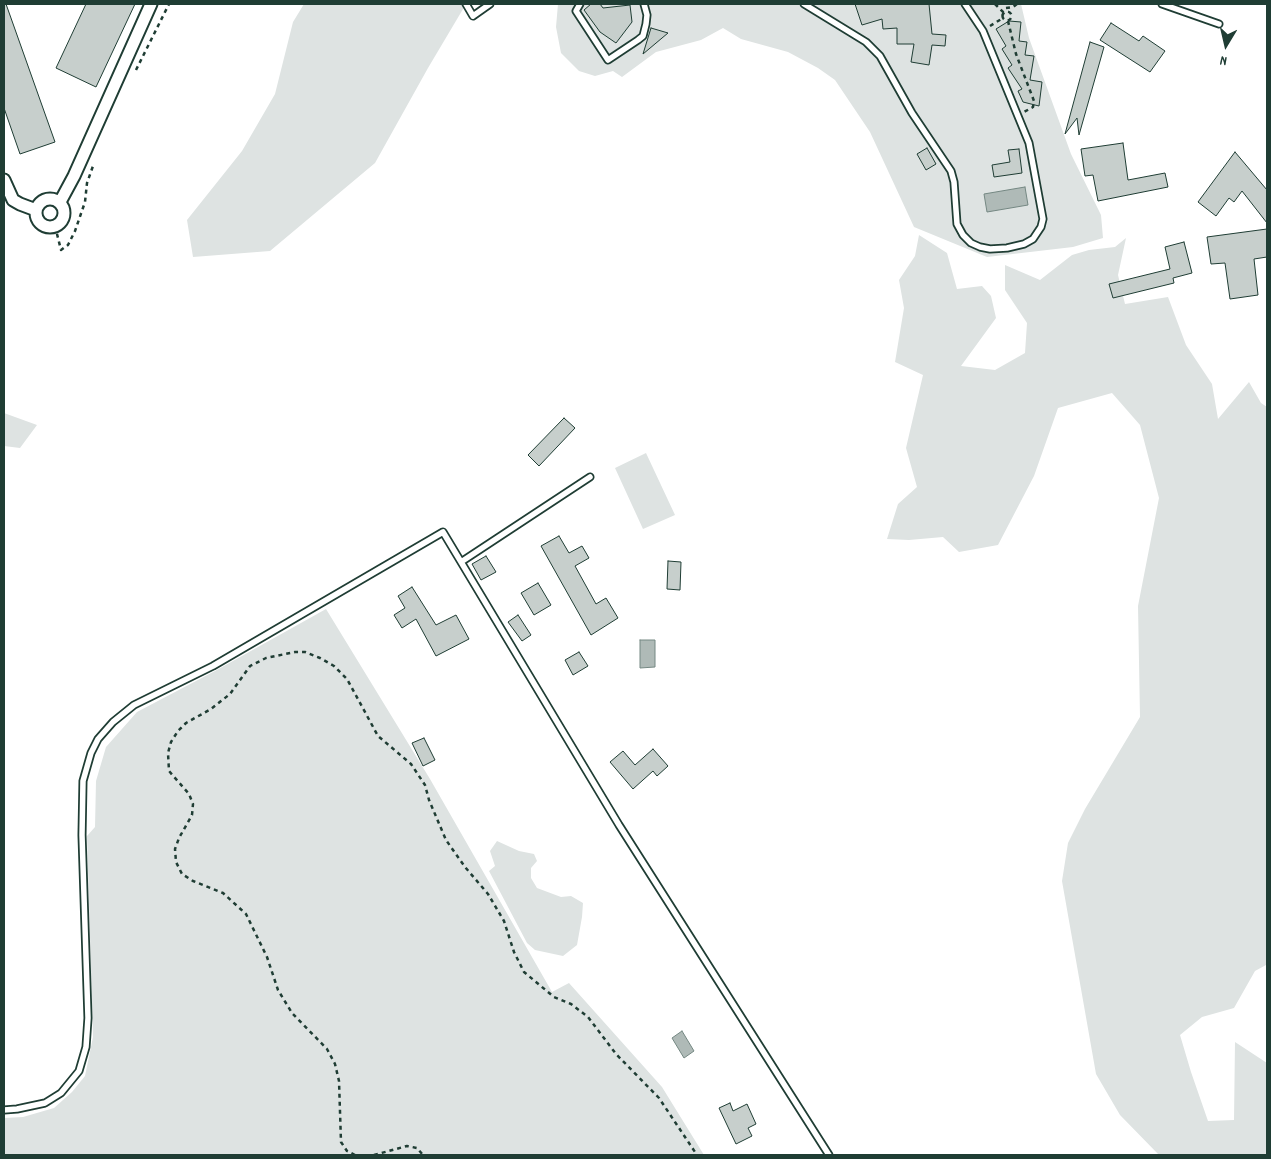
<!DOCTYPE html>
<html>
<head>
<meta charset="utf-8">
<style>
  body { margin:0 }
  #map { position:relative; width:1271px; height:1159px; overflow:hidden; background:#fff; font-family:Dekko,sans-serif }
  canvas { display:block }
  .frame { position:absolute; inset:0; border:5px solid #1f3d34; pointer-events:none }
  .north { position:absolute; left:1201px; top:20px; width:50px; height:50px; -webkit-text-stroke:4px #fff; paint-order:stroke; rotate:189deg; font-size:14px; font-weight:700; line-height:20px; text-align:center; color:#1f3d34 }
  .north::after { content:''; display:block; margin:auto; width:18px; height:22px; background:#1f3d34; clip-path:polygon(50% 0,100% 100%,50% 72%,0 100%) }
</style>
</head>
<body>
<div id="map">
<canvas width="1271" height="1159"></canvas>
<div class="frame"></div>
<div class="north">N</div>
</div>
<script>
const ctx = document.querySelector('canvas').getContext('2d');
ctx.lineJoin = 'round';
function fill(path, color) { ctx.fillStyle = color; ctx.fill(path, 'evenodd'); }
const shape = rows => new Path2D(rows.map(r => 'M' + r).join(''));
function stroke(path, color, width, dash) { ctx.strokeStyle = color; ctx.lineWidth = width; ctx.lineCap = dash ? 'butt' : 'round'; ctx.setLineDash(dash || []); ctx.stroke(path); }
fill(shape([
  [304,4,466,4,428,68,375,163,270,251,193,257,187,220,242,151,275,94,293,22],
  [558,4,1021,4,1029,38,1071,154,1101,215,1103,238,1073,247,987,257,914,227,870,132,835,80,818,68,788,52,741,39,723,28,701,40,656,52,622,77,613,71,595,76,579,71,561,53,556,27],
  [919,235,947,253,957,289,982,286,991,296,996,318,961,366,995,370,1025,353,1027,323,1005,290,1005,265,1040,280,1072,255,1089,250,1115,247,1126,238,1118,275,1125,304,1168,297,1186,345,1212,384,1218,419,1249,382,1261,403,1267,407,1267,966,1266,965,1255,971,1234,1008,1202,1017,1180,1035,1191,1072,1208,1121,1234,1120,1235,1042,1267,1063,1267,1155,1159,1155,1120,1115,1096,1074,1062,881,1068,843,1085,809,1140,717,1138,606,1159,498,1140,425,1112,393,1058,408,1034,476,998,545,959,552,943,537,909,540,887,539,898,504,917,487,906,448,923,375,895,362,904,308,899,280,915,256],
  [4,413,37,425,20,448,4,446],
  [646,453,675,515,643,529,615,468],
  [326,609,430,779,552,992,569,983,662,1087,704,1155,4,1155,4,1118,23,1117,54,1108,72,1092,85,1076,93,1037,87,836,95,827,96,781,106,747,137,712,215,671],
  [497,841,519,851,534,854,537,861,531,868,531,878,537,888,561,897,571,896,583,903,582,917,577,945,563,956,535,950,527,943,489,871,495,866,490,851]
]), '#dee3e2');
const water = shape([
  [1025,187,1028,205,987,212,984,194,1025,187],
  [640,640,655,640,655,667,640,668,640,640],
  [682,1031,694,1051,684,1058,672,1038,682,1031]
]);
fill(water, '#afbab7');
stroke(water, '#758883', 1);
const building = shape([
  [4,4,6,4,55,142,20,154,4,108,4,4],
  [86,4,135,4,96,87,56,68,86,4],
  [591,4,600,4,603,8,630,5,632,22,616,43,600,32,584,10,591,4],
  [855,4,929,4,932,34,946,35,945,46,932,45,929,65,911,62,914,44,897,44,897,28,883,29,882,19,862,25,855,4],
  [1009,21,1021,22,1019,41,1027,42,1025,55,1034,56,1030,80,1042,82,1039,106,1023,102,1018,91,1022,89,1008,68,1012,65,1002,49,1006,46,996,29,1009,21],
  [1111,23,1139,41,1143,36,1165,51,1150,72,1100,40,1111,23],
  [651,28,668,33,643,54,651,28],
  [1090,42,1104,47,1079,135,1077,118,1065,134,1090,42],
  [1123,143,1128,180,1165,173,1168,187,1098,201,1093,175,1085,176,1081,149,1123,143],
  [927,148,936,164,926,170,917,154,927,148],
  [1019,149,1022,173,994,177,992,165,1010,162,1008,150,1019,149],
  [1235,152,1267,190,1267,223,1242,191,1234,202,1229,198,1216,216,1198,202,1235,152],
  [1267,229,1267,257,1254,259,1258,295,1230,299,1225,263,1211,264,1207,237,1267,229],
  [1184,242,1192,273,1173,278,1174,283,1113,298,1109,284,1170,269,1165,247,1184,242],
  [564,418,575,428,539,466,528,455,564,418],
  [559,536,569,553,582,546,589,558,575,566,596,604,606,598,618,618,591,635,541,546,559,536],
  [486,556,496,572,481,580,472,564,486,556],
  [668,561,681,562,680,590,667,589,668,561],
  [538,583,551,605,534,615,521,593,538,583],
  [412,587,436,625,456,615,469,639,436,656,416,619,402,628,394,615,405,608,398,596,412,587],
  [518,615,531,635,522,641,508,622,518,615],
  [579,652,588,666,573,675,565,660,579,652],
  [424,738,435,760,423,766,412,743,424,738],
  [653,749,668,766,657,776,653,771,633,789,610,762,623,751,635,765,653,749],
  [730,1103,733,1111,747,1104,756,1124,748,1128,752,1136,736,1144,719,1108,730,1103]
]);
fill(building, '#c7cfcc');
stroke(building, '#1f3d34', 1);
const service = shape([
  [466,4,473,16,490,4],
  [580,4,576,11,608,60,638,40,643,36,646,24,647,15,644,4],
  [804,4,866,42,880,56,912,113,951,171,954,182,957,224,963,235,971,243,980,247,990,249,1007,248,1024,244,1033,239,1041,227,1043,219,1029,143,983,31,965,4],
  [1162,4,1219,24],
  [461,562,590,477],
  [4,1110,17,1109,45,1103,61,1093,79,1071,86,1047,88,1018,82,835,83,781,91,753,98,739,113,722,134,705,213,666,443,532,619,825,829,1155]
]);
const minor = shape([
  [4,180,13,200,20,204,36,210],
  '36 213a14 14 0 1 1 28 0a14 14 0 1 1-28 0Z',
  [60,202,74,176,151,4]
]);
stroke(service, '#1f3d34', 9);
stroke(minor, '#1f3d34', 15);
stroke(shape([
  [995,4,1004,13],
  [1006,8,1013,7,1017,4],
  '1002.5 16a4.5 4.5 0 1 1 9 0a4.5 4.5 0 1 1-9 0Z',
  [1008,21,1016,54,1034,101,1033,107,1024,112],
  [990,26,1003,18],
  [136,70,169,4],
  [55,226,61,250,68,245,75,231,85,202,87,183,93,166],
  [355,1155,347,1151,341,1142,339,1081,335,1064,327,1049,292,1013,278,990,267,957,246,914,223,893,193,881,182,874,176,862,175,849,179,838,192,815,193,804,189,794,169,771,168,753,171,742,178,731,186,723,211,709,230,694,250,666,266,658,295,652,305,652,320,658,334,666,347,679,378,736,411,764,425,785,429,800,446,840,465,867,488,894,504,921,514,952,524,972,554,997,571,1004,588,1017,616,1054,659,1098,697,1155],
  [374,1155,407,1146,417,1148,423,1155]
]), '#1f3d34', 2.5, [4, 4]);
stroke(service, '#fff', 5.5);
stroke(minor, '#fff', 11);
</script>
</body>
</html>
